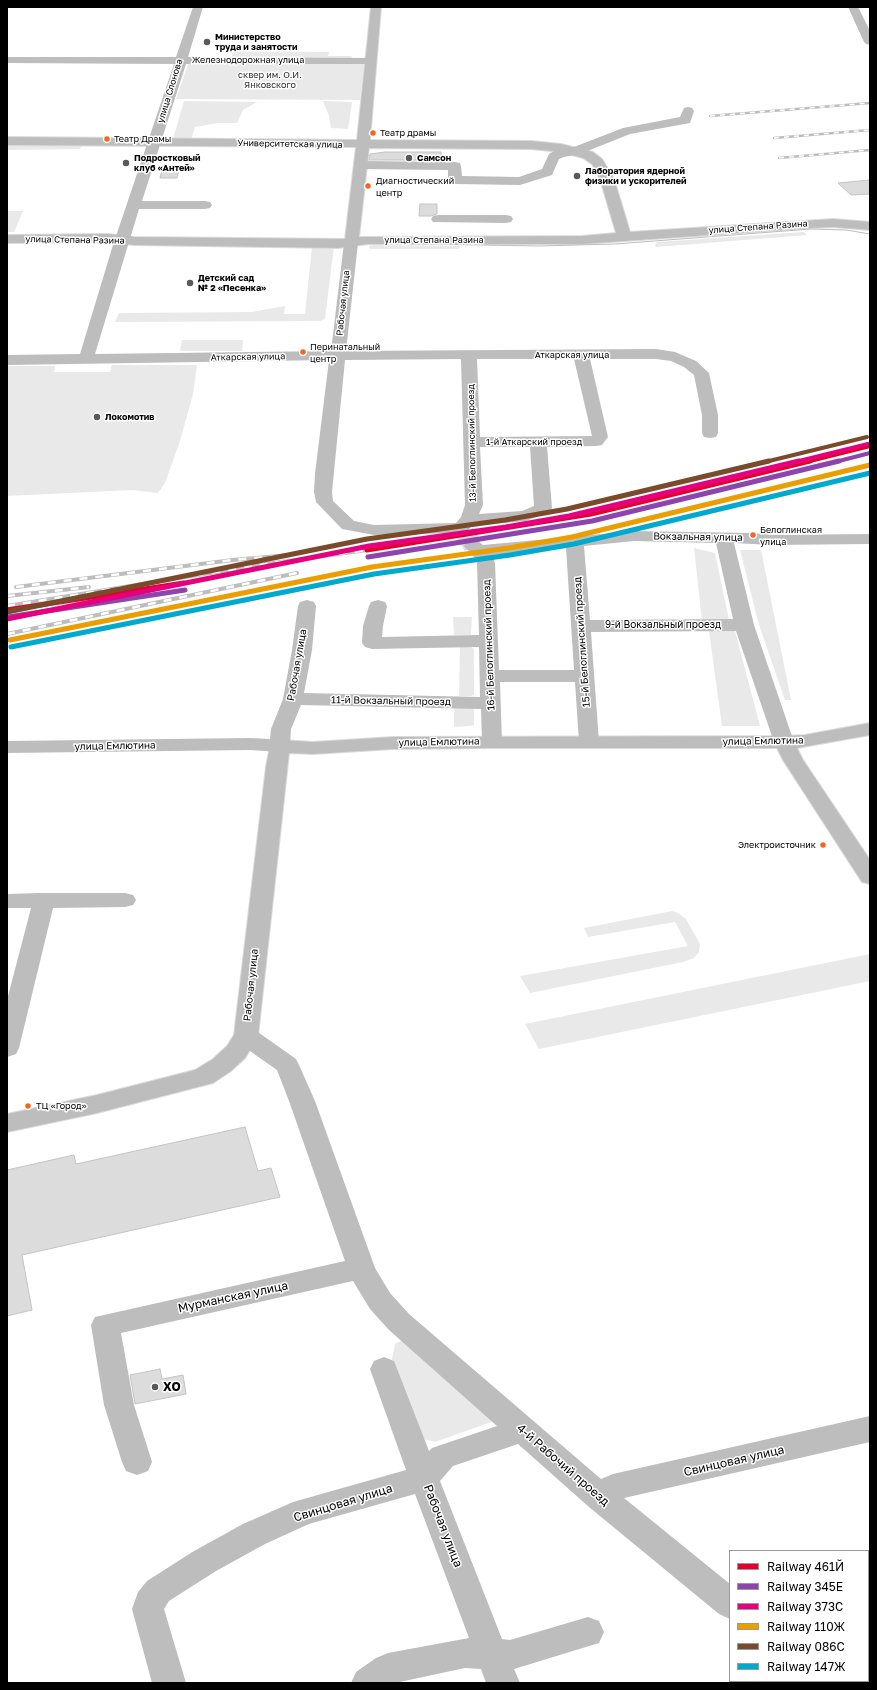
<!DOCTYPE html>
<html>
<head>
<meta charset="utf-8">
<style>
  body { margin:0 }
  #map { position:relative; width:877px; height:1690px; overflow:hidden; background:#fff; font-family:"Golos Text",sans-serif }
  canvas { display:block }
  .frame { position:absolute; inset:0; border:8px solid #000; pointer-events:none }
  .legend { position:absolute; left:729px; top:1550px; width:140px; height:132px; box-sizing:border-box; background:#fff; border:1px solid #999; margin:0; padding:5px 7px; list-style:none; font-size:12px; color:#000 }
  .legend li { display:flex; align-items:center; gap:8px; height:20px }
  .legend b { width:20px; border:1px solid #999 }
</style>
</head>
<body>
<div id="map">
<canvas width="877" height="1690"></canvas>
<div class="frame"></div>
<ul class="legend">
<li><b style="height:5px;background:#e4002b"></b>Railway 461Й</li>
<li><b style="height:5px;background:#8e44ad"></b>Railway 345Е</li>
<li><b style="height:5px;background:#e5007d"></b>Railway 373C</li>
<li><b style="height:5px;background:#eb9e00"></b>Railway 110Ж</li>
<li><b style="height:5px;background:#7a4b2a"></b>Railway 086С</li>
<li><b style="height:5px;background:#00a9ce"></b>Railway 147Ж</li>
</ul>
</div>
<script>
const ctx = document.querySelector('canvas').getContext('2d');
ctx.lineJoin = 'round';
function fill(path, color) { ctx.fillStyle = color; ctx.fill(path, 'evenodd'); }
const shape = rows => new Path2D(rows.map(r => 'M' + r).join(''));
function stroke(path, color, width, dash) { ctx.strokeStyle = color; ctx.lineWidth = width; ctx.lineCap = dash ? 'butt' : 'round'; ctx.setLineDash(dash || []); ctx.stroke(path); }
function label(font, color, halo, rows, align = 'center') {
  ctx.font = font + ' "Golos Text",sans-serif'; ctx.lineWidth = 3; ctx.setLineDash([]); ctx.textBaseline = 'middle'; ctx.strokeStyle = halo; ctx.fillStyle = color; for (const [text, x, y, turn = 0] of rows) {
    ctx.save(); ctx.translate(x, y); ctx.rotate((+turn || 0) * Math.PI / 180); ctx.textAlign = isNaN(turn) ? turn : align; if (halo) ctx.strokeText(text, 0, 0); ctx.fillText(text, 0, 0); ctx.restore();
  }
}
fill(shape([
  [233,51,329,52,328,56,351,56,353,59,231,59],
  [363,63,364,65,360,100,176,99,188,64],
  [184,101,257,102,243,110,237,123,218,123,195,127,191,140,173,139],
  [323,101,352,102,348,129,331,128,329,116],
  [7,144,82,144,80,149,7,150],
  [7,211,23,211,14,232,7,232],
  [804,232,807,235,656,247,655,245,657,242],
  [373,245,460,246,459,249,370,249,369,246],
  [334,246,325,319,320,321,115,322,119,313,252,312,285,306,284,314,305,314,312,247],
  [182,340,243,340,242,351,180,351],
  [112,365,197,365,193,394,180,441,165,483,158,493,132,490,7,496,7,366,55,366,54,372,110,372],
  [694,548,715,553,729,620,702,621],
  [740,550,761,550,791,700,785,700,759,625],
  [453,617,472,617,471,635,454,635],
  [709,631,735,631,760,726,722,726],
  [460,647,471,647,474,649,474,694,472,696,459,696],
  [454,707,474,707,474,725,470,726,454,727],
  [672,911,678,913,686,919,700,944,699,952,694,958,683,962,530,993,520,976,688,946,675,922,588,937,584,928],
  [870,954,870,981,539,1049,525,1024],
  [408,1337,494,1421,435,1442,416,1437,390,1369,395,1344]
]), '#e9e9e9');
const building = shape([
  [385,152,441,152,442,160,369,160,370,154,385,152],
  [163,166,180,166,177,178,160,178,163,166],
  [870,180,870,194,851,195,838,183,870,180],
  [420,204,437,204,437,214,431,216,419,216,420,204],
  [245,1127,258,1171,271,1168,280,1197,22,1255,32,1310,7,1316,7,1170,74,1155,76,1164,245,1127],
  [160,1369,162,1379,183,1375,186,1394,135,1404,130,1375,160,1369]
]);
fill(building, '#dcdcdc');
stroke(building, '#c4c4c4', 1);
stroke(shape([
  [465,533,473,546]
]), '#d9d9d9', 19, [19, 10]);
const major = shape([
  [371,7,381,7,370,140,531,141,561,144,593,152,602,159,614,179,630,232,833,219,870,222,870,230,833,227,809,228,582,244,368,244,338,248,134,245,108,242,7,243,7,235,108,234,134,237,345,239,356,147,7,145,7,137,357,140,371,7],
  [369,148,531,149,561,152,583,158,592,164,600,179,616,233,582,236,359,237,369,148],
  [870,723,870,735,797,748,803,760,870,860,870,884,862,882,783,760,777,748,492,748,393,749,313,754,289,753,258,1036,245,1058,231,1071,213,1083,97,1113,7,1132,7,1114,97,1095,195,1070,213,1059,227,1046,234,1035,266,767,270,746,273,742,280,740,313,742,393,737,784,736,805,735,870,723]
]);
stroke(major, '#dbdbdb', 2);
fill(shape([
  [193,7,203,7,188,57,370,58,374,59,376,61,374,63,370,64,186,64,142,201,205,201,210,202,212,205,210,208,205,209,139,209,95,354,331,351,344,243,346,240,351,239,356,240,358,243,346,351,656,349,675,352,696,361,709,373,718,415,718,433,716,437,710,438,704,437,702,433,702,415,694,375,684,367,671,361,656,359,590,359,608,437,602,445,596,446,547,447,552,508,549,512,526,521,481,525,473,524,467,532,461,533,374,535,342,529,316,502,314,492,315,474,329,360,7,365,7,355,80,354,113,245,174,64,7,63,7,57,176,57,193,7],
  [461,359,465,505,461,517,456,523,374,525,354,521,333,501,332,492,345,360,461,359],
  [477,359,574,359,592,436,480,437,477,359],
  [480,447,530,447,534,506,522,511,479,514,483,505,480,447],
  [848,7,858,7,870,31,870,45,866,44,864,42,848,7],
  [688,107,692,108,694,111,690,123,630,134,580,154,564,157,559,159,552,175,520,185,455,184,450,183,448,180,448,170,360,169,355,168,354,165,355,162,360,161,455,162,460,163,461,166,462,176,519,177,542,169,549,154,554,151,574,147,623,128,680,117,684,108,688,107],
  [438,215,506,215,511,216,513,219,511,222,506,223,433,222,431,219,433,216,438,215],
  [634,531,753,533,772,535,870,534,870,544,772,545,734,543,754,625,794,742,791,746,784,748,777,746,774,742,736,631,591,632,599,742,596,746,589,748,582,746,579,742,575,682,500,682,502,742,499,746,492,748,485,746,482,742,481,709,301,705,291,729,290,746,287,750,280,752,250,750,7,753,7,741,250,738,270,739,271,729,283,699,292,650,298,606,300,602,307,600,314,602,316,606,312,650,304,693,480,697,479,647,372,649,365,647,362,643,363,626,369,606,371,602,378,600,385,602,387,606,383,626,382,637,479,635,477,563,475,558,464,546,467,542,473,541,479,542,483,545,634,531],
  [634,541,716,543,733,619,590,620,584,546,634,541],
  [566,548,574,670,499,670,495,563,492,555,566,548],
  [41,893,125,893,133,895,136,900,133,905,125,907,53,908,19,1048,16,1054,7,1057,7,1000,31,908,7,908,7,894,41,893],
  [246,1027,255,1030,296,1059,299,1065,315,1101,375,1268,390,1293,409,1314,601,1479,613,1474,870,1416,870,1442,624,1498,730,1584,730,1619,719,1614,589,1507,518,1444,453,1466,440,1481,502,1639,510,1640,588,1617,599,1621,604,1632,599,1643,514,1669,520,1683,486,1683,481,1669,465,1668,395,1683,351,1683,356,1672,376,1658,388,1653,469,1638,415,1494,309,1524,265,1544,216,1571,169,1601,164,1609,186,1683,152,1683,132,1609,138,1592,147,1581,194,1551,243,1524,293,1502,406,1470,370,1369,374,1361,384,1357,394,1361,429,1451,432,1448,497,1426,389,1330,370,1309,353,1281,121,1333,134,1405,152,1462,148,1471,137,1475,126,1471,122,1462,104,1405,91,1325,95,1317,345,1261,289,1101,277,1070,237,1042,234,1036,237,1030,246,1027],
  [806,1681,841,1681,842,1683,807,1683,806,1681]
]), '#bdbdbd');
fill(major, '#bdbdbd');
stroke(shape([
  [196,7,124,230,125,234,136,239,539,246,615,244,811,229,846,230,870,234]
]), '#bdbdbd', 1);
const railFar1 = shape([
  [710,116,870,103],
  [774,138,870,130],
  [779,158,870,150]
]);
const rail = shape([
  [16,587,233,560,289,555],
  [7,596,89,587],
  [7,606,259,565,367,550],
  [7,619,184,583],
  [7,634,297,573]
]);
stroke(railFar1, '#bdbdbd', 2.5);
stroke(rail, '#bdbdbd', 4);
stroke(railFar1, '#fff', 1.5, [5]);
stroke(rail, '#fff', 2.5, [8]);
stroke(shape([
  [806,462,870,446]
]), '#e4002b', 4);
stroke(shape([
  [367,550,591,514,810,461],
  [7,610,184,583]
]), '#e4002b', 5);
stroke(shape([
  [835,462,870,453]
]), '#8e44ad', 4);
stroke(shape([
  [368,557,592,521,839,461],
  [8,617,185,590]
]), '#8e44ad', 5);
stroke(shape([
  [795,462,868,444]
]), '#e5007d', 4);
stroke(shape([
  [7,619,369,546,506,527,569,516,799,461]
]), '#e5007d', 5);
stroke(shape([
  [10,640,372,567,509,548,572,537,870,465]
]), '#eb9e00', 5);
stroke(shape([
  [765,462,867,437]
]), '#7a4b2a', 4);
stroke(shape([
  [7,612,367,539,505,520,567,509,769,461]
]), '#7a4b2a', 5);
stroke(shape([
  [11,647,374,574,510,555,574,544,870,473]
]), '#00a9ce', 5);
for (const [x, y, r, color] of [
  [207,42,4,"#595959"],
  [373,133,3.5,"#f26522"],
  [107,139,3.5,"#f26522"],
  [409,158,4,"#595959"],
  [126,163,4,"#595959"],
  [577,176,4,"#595959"],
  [368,186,3.5,"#f26522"],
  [190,283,4,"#595959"],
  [303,352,3.5,"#f26522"],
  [97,417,4,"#595959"],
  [753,535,3.5,"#f26522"],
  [823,845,3.5,"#f26522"],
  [28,1106,3.5,"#f26522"],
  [155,1387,4,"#595959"]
]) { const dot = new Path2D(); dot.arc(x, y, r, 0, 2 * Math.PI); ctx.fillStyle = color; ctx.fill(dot); stroke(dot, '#fff', 1.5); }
label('bold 9px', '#000', '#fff', [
  ["Министерство",215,37],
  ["труда и занятости",215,47],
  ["Подростковый",134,158],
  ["клуб «Антей»",134,168],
  ["Самсон",417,158],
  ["Лаборатория ядерной",585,171],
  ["физики и ускорителей",585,181],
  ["Детский сад",198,278],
  ["№ 2 «Песенка»",198,288],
  ["Локомотив",105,417]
], 'left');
label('9px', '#000', '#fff', [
  ["Железнодорожная улица",248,60],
  ["улица Слонова",170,91,-73],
  ["Университетская улица",290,144,1],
  ["улица Степана Разина",758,227,-4],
  ["улица Степана Разина",75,240,1],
  ["улица Степана Разина",434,240],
  ["Рабочая улица",343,303,-84],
  ["Аткарская улица",572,355],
  ["Аткарская улица",248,357,-1],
  ["1-й Аткарский проезд",534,442],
  ["13-й Белоглинский проезд",472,443,-91]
]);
label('9px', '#2e2e2e', '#fff', [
  ["сквер им. О.И.",270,75],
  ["Янковского",270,85]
]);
label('9px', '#000', '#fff', [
  ["Театр драмы",380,133],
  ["Театр Драмы",114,139],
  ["Диагностический",376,181],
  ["центр",376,193],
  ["Перинатальный",310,347],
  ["центр",310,359],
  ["Белоглинская",760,530],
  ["улица",760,542],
  ["Электроисточник",816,845,"right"],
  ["ТЦ «Город»",36,1106]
], 'left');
label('10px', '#000', '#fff', [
  ["Вокзальная улица",698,537,1],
  ["9-й Вокзальный проезд",663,625],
  ["15-й Белоглинский проезд",582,642,-94],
  ["16-й Белоглинский проезд",489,645,-92],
  ["Рабочая улица",297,665,-80],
  ["11-й Вокзальный проезд",391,701,1],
  ["улица Емлютина",763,741,-1],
  ["улица Емлютина",439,742,-1],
  ["улица Емлютина",115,746,-1],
  ["Рабочая улица",251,985,-84]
]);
label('12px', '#000', '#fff', [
  ["Мурманская улица",233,1297,-12],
  ["Свинцовая улица",734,1461,-13],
  ["4-й Рабочий проезд",563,1465,41],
  ["Свинцовая улица",343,1503,-17],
  ["Рабочая улица",443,1526,69]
]);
label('bold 12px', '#000', '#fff', [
  ["ХО",163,1387]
], 'left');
</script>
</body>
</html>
